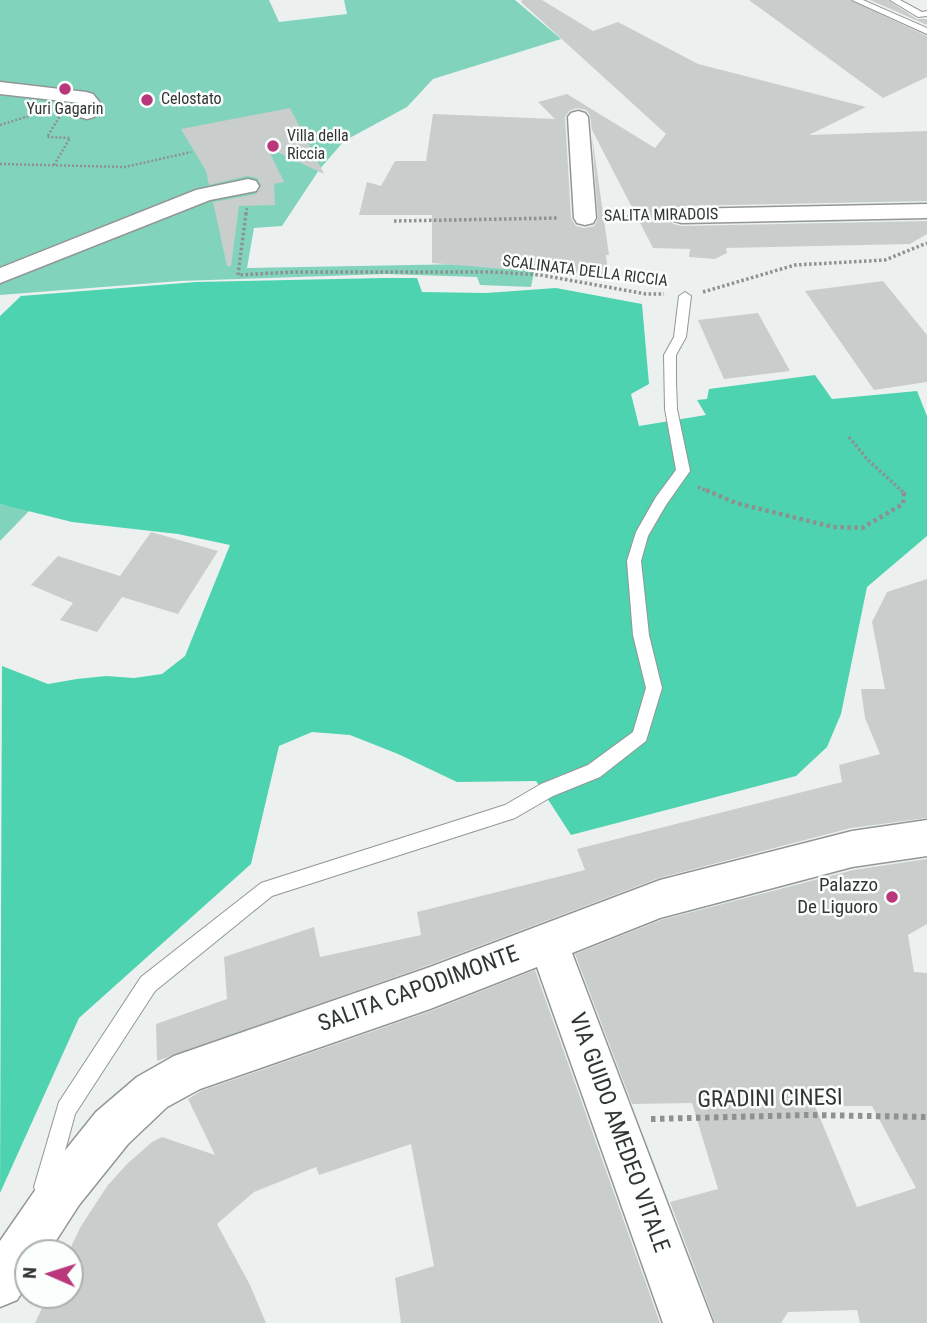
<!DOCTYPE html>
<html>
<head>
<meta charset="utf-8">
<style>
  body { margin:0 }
  #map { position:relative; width:927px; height:1323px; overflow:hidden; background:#ecf1ef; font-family:"Roboto Condensed",sans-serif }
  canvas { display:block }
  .north { position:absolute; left:14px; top:1239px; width:70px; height:70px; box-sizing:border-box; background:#fafffd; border:2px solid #aaaead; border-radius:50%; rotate:273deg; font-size:19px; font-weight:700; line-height:28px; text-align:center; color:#333534 }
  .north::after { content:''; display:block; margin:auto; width:24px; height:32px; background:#bb377c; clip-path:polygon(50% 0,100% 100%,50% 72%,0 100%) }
</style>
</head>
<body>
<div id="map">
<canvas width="927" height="1323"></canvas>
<div class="north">N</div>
</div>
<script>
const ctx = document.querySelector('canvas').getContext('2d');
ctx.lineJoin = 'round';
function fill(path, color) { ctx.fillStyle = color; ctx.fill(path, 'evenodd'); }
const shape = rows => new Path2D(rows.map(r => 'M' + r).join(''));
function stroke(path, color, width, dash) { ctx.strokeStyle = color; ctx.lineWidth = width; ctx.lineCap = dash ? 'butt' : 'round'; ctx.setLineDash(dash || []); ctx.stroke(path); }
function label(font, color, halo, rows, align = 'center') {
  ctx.font = font + ' "Roboto Condensed",sans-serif'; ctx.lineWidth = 5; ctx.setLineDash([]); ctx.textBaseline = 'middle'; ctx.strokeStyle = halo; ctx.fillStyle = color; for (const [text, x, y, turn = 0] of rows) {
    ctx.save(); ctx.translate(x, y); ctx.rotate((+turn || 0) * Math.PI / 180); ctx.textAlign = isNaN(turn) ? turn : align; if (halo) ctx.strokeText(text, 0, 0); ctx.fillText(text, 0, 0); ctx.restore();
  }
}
fill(shape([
  [0,0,269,0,279,22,347,14,344,0,515,0,561,39,433,79,407,107,344,141,319,170,282,226,254,228,247,268,467,264,535,267,531,287,480,285,477,277,386,274,180,281,0,295],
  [0,504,30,510,0,541]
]), '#81d4bb');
fill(shape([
  [383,278,417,278,422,292,486,293,556,288,642,304,649,384,631,394,639,426,706,415,697,400,707,399,709,389,815,375,832,399,917,391,927,416,927,536,867,587,841,714,827,747,796,776,571,835,536,781,457,782,398,754,350,735,312,732,279,746,251,864,79,1018,0,1193,2,666,48,684,77,679,106,676,134,678,162,674,185,656,230,545,178,534,72,522,0,504,0,316,21,296,196,282]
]), '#4dd3b0');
fill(shape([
  [522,0,542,0,593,31,618,22,698,64,866,107,809,135,927,131,927,201,682,206,673,208,669,215,673,224,682,226,927,221,927,234,910,244,726,248,727,253,715,259,689,257,690,249,653,248,592,130,590,115,586,110,577,108,569,111,565,117,571,218,576,226,584,228,594,226,598,219,592,136,609,255,606,255,609,281,540,272,432,263,432,215,359,215,367,182,381,186,395,161,426,161,433,114,555,119,538,102,567,94,655,148,666,134,521,2],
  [749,0,850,0,927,36,927,77,883,98],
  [870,0,888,0,917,19,927,19,927,25],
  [290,108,324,174,267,147,284,182,274,184,275,205,239,206,231,266,227,266,213,202,256,194,261,185,257,178,247,176,209,185,206,171,181,129],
  [883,281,927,335,927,382,874,390,805,291],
  [758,313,790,371,724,379,698,320],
  [151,532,218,551,178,614,122,597,97,632,60,620,73,603,31,585,58,556,120,576],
  [927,579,927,818,851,828,659,878,429,965,157,1061,156,1024,227,999,224,957,314,927,320,957,421,935,417,912,585,870,577,849,842,782,839,765,880,754,865,718,861,689,885,689,872,622,887,592],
  [927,859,927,924,908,935,914,972,927,973,927,1323,860,1323,857,1310,788,1312,781,1323,715,1323,670,1202,718,1189,692,1103,632,1104,575,954,661,920,853,870],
  [815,1106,872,1106,916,1188,857,1207],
  [535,970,660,1323,401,1323,395,1278,434,1266,411,1144,319,1175,316,1167,254,1192,217,1224,250,1285,266,1323,35,1323,48,1295,70,1295,68,1253,81,1226,108,1185,127,1164,152,1142,162,1137,215,1155,188,1099,201,1091,431,1011]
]), '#c9cecc');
const lane = shape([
  [852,0,863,0,927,28,927,34,852,0],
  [890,0,900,0,922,12,927,11,927,16,918,17,890,0],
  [685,292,691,296,686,337,676,355,676,381,677,409,690,471,666,505,648,536,641,561,649,635,662,688,646,741,600,777,553,796,515,818,272,896,155,991,75,1114,53,1195,45,1198,37,1195,34,1187,59,1102,141,977,261,883,505,805,541,784,588,765,633,732,646,688,633,635,627,561,636,532,656,497,676,470,665,409,664,355,674,337,679,296,685,292]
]);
const street = shape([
  [0,82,86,92,93,94,101,104,94,117,87,119,80,117,77,113,80,103,0,94,0,82],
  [578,111,585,113,588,117,596,218,593,223,585,225,577,223,574,218,568,117,571,113,578,111],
  [248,179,256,181,259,186,256,191,210,200,0,283,0,268,196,190,248,179],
  [927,204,927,218,682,223,674,221,671,216,674,211,682,209,927,204],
  [927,820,927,856,852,867,660,918,572,953,713,1323,663,1323,537,967,430,1009,200,1089,167,1107,128,1144,79,1205,48,1253,28,1253,28,1283,17,1300,0,1307,0,1241,47,1173,96,1112,137,1077,174,1056,430,967,660,880,852,831,927,820]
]);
stroke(lane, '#929695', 2);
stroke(street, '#929695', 3);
stroke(shape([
  [0,125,29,116],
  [0,164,125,167,191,152],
  [54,165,70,138,47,137,60,116],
  [246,214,247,208]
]), '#8d918f', 2.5, [2, 2]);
stroke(shape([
  [246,213,238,275,293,272,493,272,541,275,646,294,664,294],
  [612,217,659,217],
  [394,221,558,218],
  [703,292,795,265,885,260,927,243],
  [849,437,867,459,903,492],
  [698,487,710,492]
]), '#8d918f', 3.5, [2.5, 2.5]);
stroke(shape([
  [706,490,736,503,833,527,862,528,903,504,904,493,901,490]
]), '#8d918f', 4.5, [3.5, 3.5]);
stroke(shape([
  [651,1119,808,1115,927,1117]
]), '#8d918f', 6, [4.5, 4.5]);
fill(lane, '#fff');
fill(street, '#fff');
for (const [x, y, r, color] of [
  [65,89,7,"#bb377c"],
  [147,100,7,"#bb377c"],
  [273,146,7,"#bb377c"],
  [892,897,7,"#bb377c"]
]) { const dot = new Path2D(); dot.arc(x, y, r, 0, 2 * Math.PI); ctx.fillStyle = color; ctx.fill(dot); stroke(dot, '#fafffd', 2.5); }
label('16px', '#333534', '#fafffd', [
  ["Celostato",161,100],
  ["Yuri Gagarin",65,110,"center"],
  ["Villa della",287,137],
  ["Riccia",287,155]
], 'left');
label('16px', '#333534', '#fafffd', [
  ["SALITA MIRADOIS",661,216,-1],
  ["SCALINATA DELLA RICCIA",585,272,7]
]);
label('19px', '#333534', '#fafffd', [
  ["Palazzo",878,886],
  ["De Liguoro",878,908]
], 'right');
label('23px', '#333534', '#fafffd', [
  ["SALITA CAPODIMONTE",419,990,-20],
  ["GRADINI CINESI",770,1100,-1],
  ["VIA GUIDO AMEDEO VITALE",618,1133,70]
]);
</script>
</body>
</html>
